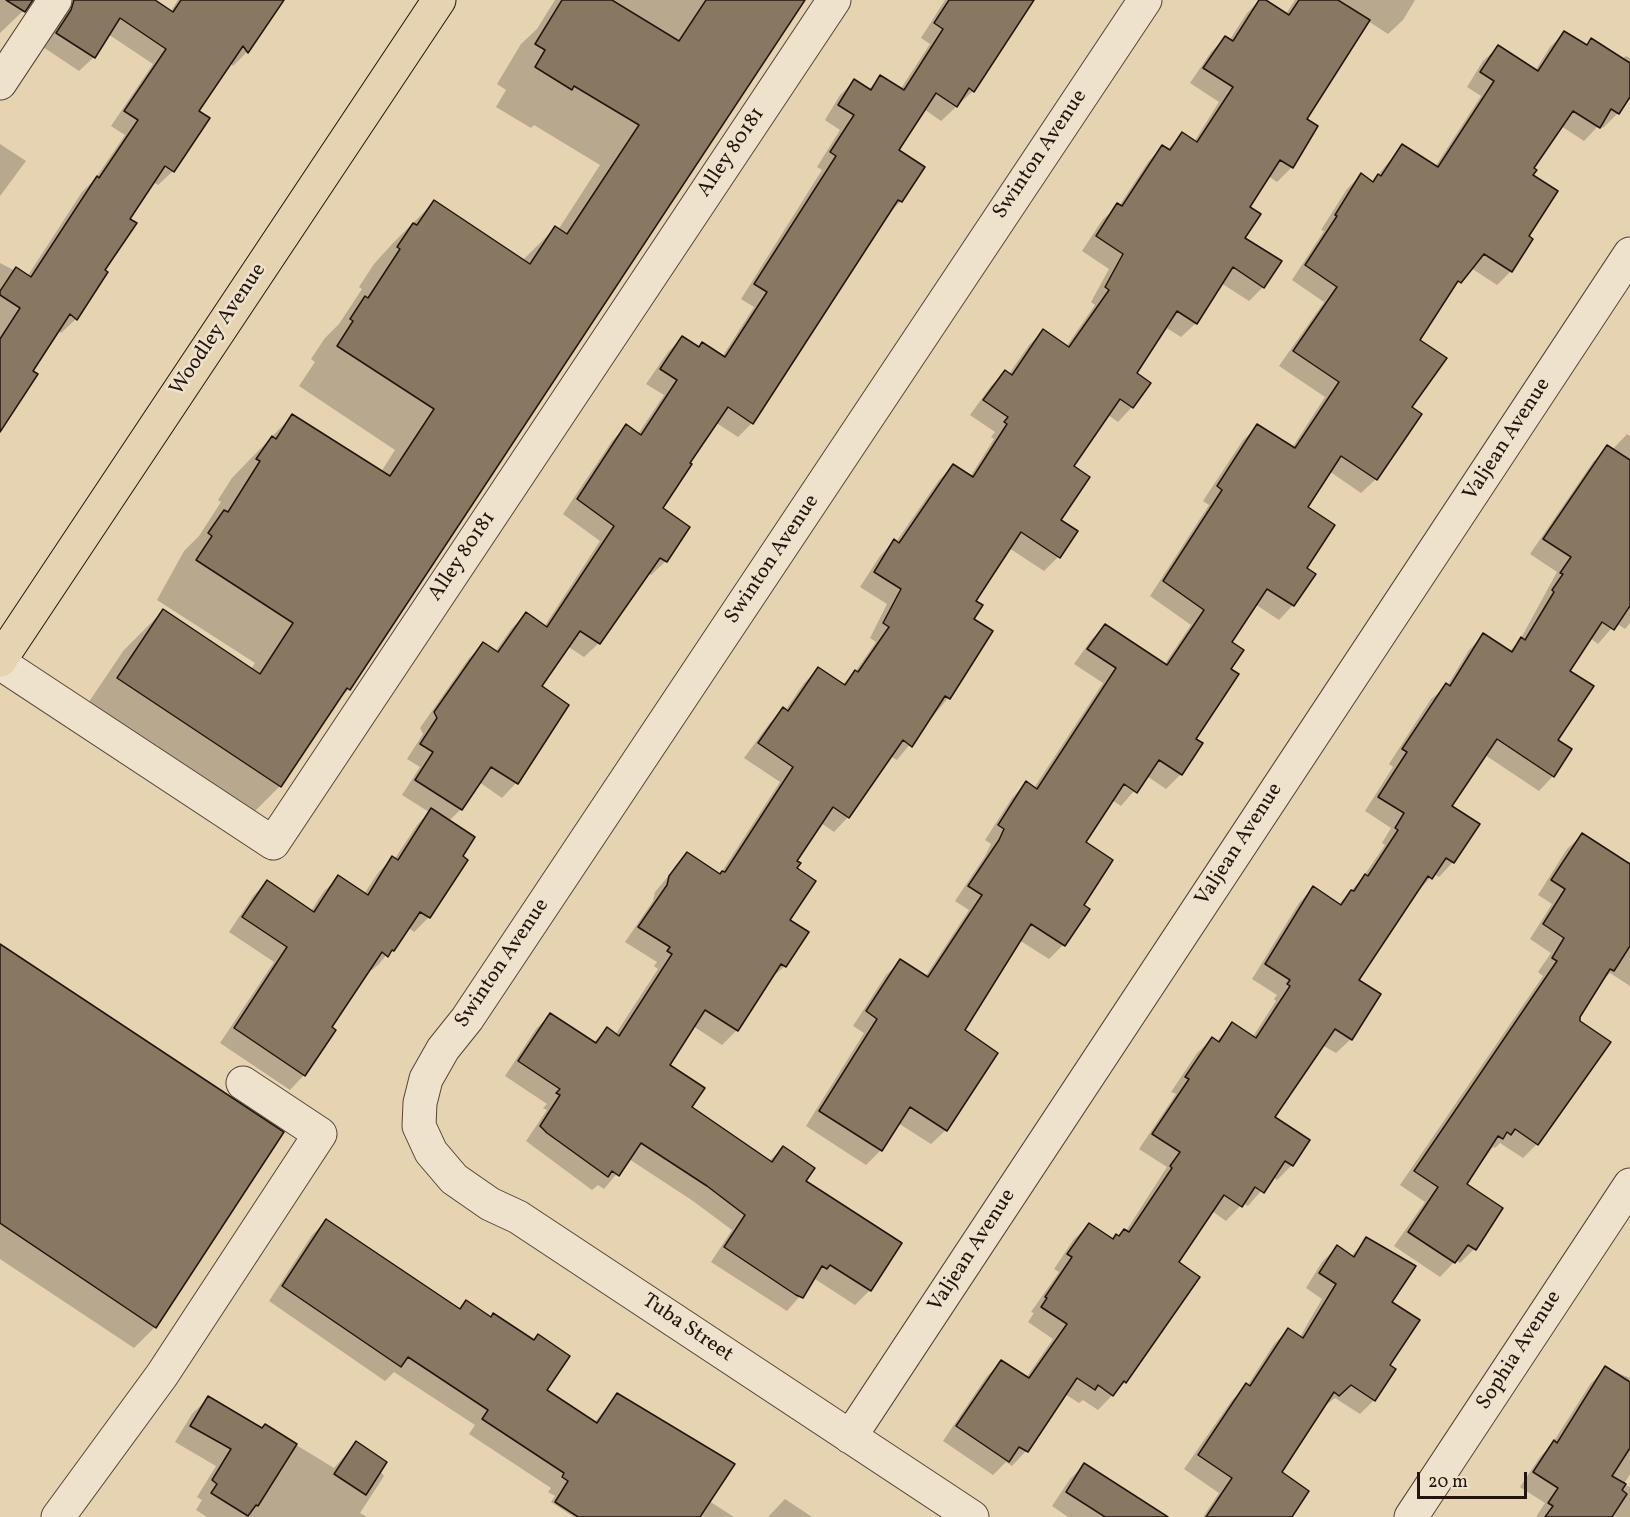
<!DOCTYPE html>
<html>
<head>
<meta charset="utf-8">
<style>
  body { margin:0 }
  #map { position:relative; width:1630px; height:1517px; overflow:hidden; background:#e5d3b2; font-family:Vollkorn,serif }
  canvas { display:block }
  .scale { position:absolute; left:1417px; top:1472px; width:110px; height:27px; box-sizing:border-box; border:3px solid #24150c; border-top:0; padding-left:8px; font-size:18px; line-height:21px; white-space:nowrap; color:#24150c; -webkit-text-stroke:4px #eee2cd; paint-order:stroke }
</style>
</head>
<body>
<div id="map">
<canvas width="1630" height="1517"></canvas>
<div class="scale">20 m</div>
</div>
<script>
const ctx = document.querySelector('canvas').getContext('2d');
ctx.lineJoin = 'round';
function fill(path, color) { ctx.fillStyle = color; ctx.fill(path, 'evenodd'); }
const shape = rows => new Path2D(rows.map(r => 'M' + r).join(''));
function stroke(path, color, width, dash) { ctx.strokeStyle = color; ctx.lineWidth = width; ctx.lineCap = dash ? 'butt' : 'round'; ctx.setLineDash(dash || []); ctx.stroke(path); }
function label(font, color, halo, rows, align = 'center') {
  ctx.font = font + ' Vollkorn,serif'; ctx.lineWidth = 5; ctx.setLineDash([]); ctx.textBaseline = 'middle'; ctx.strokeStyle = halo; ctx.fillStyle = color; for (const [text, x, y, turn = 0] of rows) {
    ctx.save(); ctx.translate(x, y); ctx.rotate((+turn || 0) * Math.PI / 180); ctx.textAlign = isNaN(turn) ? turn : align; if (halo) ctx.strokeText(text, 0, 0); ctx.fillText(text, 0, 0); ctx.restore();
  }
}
fill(shape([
  [0,0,31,0,23,11,0,33],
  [52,0,151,0,170,12,178,0,284,0,247,52,233,66,230,62,197,111,173,171,158,185,153,182,128,219,135,223,76,319,61,333,57,330,0,428,0,263,27,277,82,192,95,179,125,135,111,126,153,64,108,34,94,57,79,71,43,47],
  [555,0,803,0,349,689,336,702,280,786,240,826,78,718,124,650,163,611,251,669,255,663,157,600,184,551,199,536,221,502,218,500,232,478,292,416,381,472,395,450,299,386,315,362,311,359,325,338,339,324,362,289,359,287,374,264,394,242,434,202,522,261,555,228,558,230,600,165,534,125,531,128,496,107,506,90,497,84,521,44,537,29],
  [945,0,1032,0,973,91,941,121,924,109,897,151,901,201,886,216,752,423,738,437,715,422,661,509,666,561,651,575,648,573,599,643,584,657,567,646,540,687,567,706,516,783,502,798,479,782,461,809,449,821,461,856,466,860,429,917,414,932,409,928,379,964,372,970,369,968,330,1028,304,1075,290,1090,220,1043,274,962,229,932,253,896,267,882,311,911,324,891,339,877,364,894,378,873,392,858,394,860,417,825,429,812,402,795,420,767,407,759,423,734,420,728,469,658,484,644,495,652,511,629,526,614,544,627,600,541,563,514,612,441,626,426,638,434,664,395,646,384,668,352,682,338,698,348,722,357,754,307,741,299,822,170,817,167,840,130,825,120,840,95,855,81,868,90,881,77,900,90,930,44,921,38],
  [1260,0,1286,14,1295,0,1415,0,1403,20,1388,34,1368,21,1305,119,1316,126,1292,167,1277,182,1268,176,1248,207,1243,238,1263,287,1249,301,1221,283,1196,323,1181,337,1165,327,1135,374,1132,407,1118,422,1108,415,1072,467,1059,520,1076,531,1058,557,1044,571,1009,548,974,602,972,619,948,698,897,760,890,756,848,817,834,832,821,823,795,861,785,966,769,980,737,1030,722,1045,693,1026,668,1065,689,1107,769,1161,783,1148,804,1182,900,1243,870,1290,855,1305,815,1279,787,1311,711,1262,732,1230,693,1201,629,1159,604,1189,598,1185,592,1190,526,1141,547,1110,543,1108,547,1104,505,1076,536,1029,551,1014,593,1043,607,1029,615,1035,658,969,654,966,657,962,625,942,653,901,655,892,687,854,719,876,780,782,744,758,769,724,783,709,785,711,804,683,818,669,843,684,855,672,876,642,870,638,887,604,860,587,880,556,894,541,896,542,939,480,953,466,970,477,994,439,991,437,995,432,970,415,991,386,1005,372,1009,374,1029,345,1043,331,1066,347,1095,305,1091,302,1109,269,1082,251,1103,219,1119,206,1148,162,1162,147,1167,150,1182,134,1194,142,1219,102,1190,83,1211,52,1225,38,1229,41,1247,13],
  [1565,32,1585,46,1592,40,1622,59,1626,56,1630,58,1630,95,1618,113,1603,128,1599,125,1584,141,1561,126,1532,169,1527,237,1511,271,1497,285,1471,268,1448,294,1418,340,1410,408,1376,479,1361,493,1329,471,1306,507,1305,569,1314,575,1293,605,1279,620,1255,604,1230,643,1229,669,1194,739,1201,744,1181,774,1166,789,1147,776,1121,806,1112,800,1084,843,1082,906,1063,945,1049,959,1019,940,963,1031,946,1130,931,1144,898,1123,881,1150,866,1165,806,1126,864,1033,853,1026,886,975,901,961,925,977,969,910,955,901,985,856,991,844,985,840,1012,798,1026,783,1034,788,1103,683,1074,664,1091,640,1105,625,1164,665,1191,625,1150,596,1209,505,1203,501,1243,440,1258,426,1292,448,1325,397,1279,366,1324,302,1292,280,1324,231,1321,230,1347,189,1361,175,1372,182,1402,146,1435,167,1481,96,1467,87,1483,61,1498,47,1535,71,1550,47],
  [0,144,26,161,0,196],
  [1627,434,1630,436,1630,623,1625,629,1616,623,1598,644,1590,638,1568,671,1556,741,1570,750,1553,776,1539,791,1485,755,1450,806,1453,862,1439,877,1434,874,1417,892,1357,981,1351,1039,1336,1053,1322,1045,1273,1117,1308,1140,1292,1165,1277,1180,1273,1177,1248,1206,1243,1203,1226,1221,1212,1211,1176,1263,1125,1382,1098,1410,1083,1400,1079,1403,1065,1394,1026,1451,1012,1466,1006,1462,993,1475,943,1441,987,1376,1001,1362,1026,1378,1053,1339,1028,1322,1034,1313,1031,1312,1059,1272,1054,1269,1074,1239,1089,1225,1112,1240,1126,1231,1167,1167,1139,1149,1176,1094,1171,1092,1197,1053,1212,1039,1216,1042,1233,1024,1252,1038,1276,1001,1274,999,1277,995,1252,979,1299,903,1313,888,1338,905,1361,880,1385,845,1382,843,1391,828,1365,811,1393,767,1389,764,1431,699,1447,686,1469,650,1484,635,1509,652,1520,640,1557,572,1530,554,1593,462,1608,447,1612,450],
  [1582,835,1628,865,1630,862,1630,986,1610,973,1599,984,1578,1016,1579,1022,1609,1042,1546,1135,1523,1158,1500,1143,1495,1148,1493,1147,1465,1185,1474,1249,1460,1263,1456,1260,1440,1277,1394,1246,1425,1202,1400,1185,1543,976,1538,972,1551,953,1530,939,1552,904,1538,895,1567,849],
  [0,946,155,1327,134,1348,0,1259],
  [326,1221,458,1309,466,1302,545,1390,594,1423,617,1395,709,1501,734,1517,574,1517,551,1502,555,1496,548,1492,551,1488,469,1434,475,1425,394,1372,385,1381,269,1301,312,1235],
  [1367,1239,1390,1303,1388,1366,1374,1400,1360,1414,1335,1398,1322,1408,1280,1473,1290,1517,1203,1517,1219,1493,1184,1469,1232,1400,1247,1386,1274,1344,1288,1330,1300,1337,1322,1299,1306,1288,1322,1262,1337,1247,1351,1256],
  [1606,1368,1630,1378,1630,1474,1624,1484,1630,1487,1630,1517,1536,1517,1545,1503,1520,1487,1540,1457,1552,1444,1591,1383],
  [208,1398,262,1429,265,1426,334,1468,356,1443,384,1476,360,1513,367,1517,207,1517,196,1510,202,1500,197,1497,216,1466,175,1442,192,1414],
  [1085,1464,1167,1517,1068,1517,1052,1506,1070,1479],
  [785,1499,812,1517,768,1517]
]), '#0003');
const building = shape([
  [6,0,33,0,25,12,6,0],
  [74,0,155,0,173,12,181,0,284,0,248,53,243,46,199,111,210,118,174,172,165,166,130,219,137,223,105,270,108,272,77,320,70,314,33,371,38,374,0,432,0,339,20,308,0,295,0,291,16,267,31,277,97,176,99,178,138,120,124,111,166,49,120,18,95,58,56,33,71,10,74,0],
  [562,0,612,0,679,41,706,0,805,0,350,690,347,688,281,787,117,678,163,609,260,674,293,623,196,560,212,536,208,533,224,510,228,512,260,461,256,459,272,436,276,439,292,414,390,476,434,409,337,346,353,321,350,319,365,296,368,298,400,249,397,247,413,223,417,225,434,200,530,264,555,226,567,234,639,125,574,86,572,90,535,67,545,50,535,44,562,0],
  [949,0,1034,0,974,92,969,88,957,107,936,93,899,150,925,167,902,202,898,200,753,424,728,407,690,463,692,464,663,508,690,527,667,562,660,558,600,644,580,631,542,686,569,705,518,784,491,767,462,810,415,780,433,752,420,744,437,718,434,712,483,642,498,652,526,612,547,627,614,526,577,499,626,424,641,435,677,380,660,369,682,336,699,347,702,342,725,357,767,292,754,284,836,156,830,152,854,115,838,105,854,79,871,90,880,75,904,90,943,29,934,23,949,0],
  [1259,0,1266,0,1289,15,1299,0,1338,0,1370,20,1307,119,1318,126,1293,168,1280,160,1250,207,1261,214,1245,238,1282,261,1264,288,1233,267,1197,324,1177,311,1137,373,1151,383,1133,408,1120,399,1074,466,1090,477,1061,520,1078,531,1060,558,1021,532,976,601,983,605,974,619,993,631,950,699,945,696,912,747,903,740,849,818,833,807,797,861,801,863,797,868,816,881,790,920,809,932,786,967,781,964,738,1031,705,1010,670,1065,705,1088,692,1107,772,1162,783,1146,815,1168,806,1181,902,1243,871,1291,830,1265,827,1269,822,1266,803,1298,796,1295,724,1247,745,1215,707,1186,641,1143,619,1176,612,1171,608,1177,547,1133,540,1126,560,1095,556,1093,560,1089,518,1061,550,1013,596,1043,607,1027,619,1036,672,954,667,951,670,947,638,927,667,885,669,876,687,852,720,874,722,871,725,872,793,767,758,743,783,707,788,711,818,667,845,685,855,670,858,672,889,627,883,623,901,589,874,572,894,539,899,543,953,464,973,477,1007,424,1004,422,1008,417,983,400,1005,370,1012,375,1043,329,1069,347,1109,290,1105,287,1123,254,1096,236,1117,203,1122,206,1162,145,1170,150,1182,132,1197,142,1233,87,1203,68,1225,36,1233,41,1259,0],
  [1564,31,1587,45,1591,38,1630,63,1630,97,1619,114,1611,109,1600,128,1573,111,1534,168,1537,170,1533,175,1558,191,1529,236,1533,239,1512,272,1484,254,1461,283,1458,281,1420,340,1447,358,1412,407,1422,414,1377,480,1341,456,1308,507,1335,525,1307,568,1316,574,1294,606,1267,589,1232,642,1244,650,1231,669,1239,674,1196,739,1203,743,1182,775,1159,760,1137,793,1124,784,1086,842,1113,860,1084,905,1090,909,1065,946,1031,924,965,1030,998,1053,947,1131,910,1107,882,1151,819,1111,877,1019,866,1011,900,959,928,977,982,895,968,886,999,840,1004,829,998,825,1026,781,1037,789,1116,668,1087,649,1105,624,1167,665,1204,610,1163,581,1222,490,1217,486,1257,424,1295,448,1339,382,1293,351,1337,287,1305,265,1337,216,1335,215,1361,173,1373,182,1378,174,1381,176,1402,144,1438,167,1494,81,1480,72,1498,45,1538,71,1564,31],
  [1607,445,1630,460,1630,606,1614,630,1602,622,1570,671,1594,686,1558,740,1572,749,1554,777,1497,739,1452,806,1480,824,1454,863,1446,858,1432,879,1428,876,1359,980,1381,994,1352,1040,1335,1029,1275,1117,1310,1140,1293,1166,1285,1161,1264,1193,1255,1187,1242,1207,1224,1195,1179,1262,1200,1277,1126,1383,1124,1381,1113,1396,1098,1385,1095,1390,1077,1378,1028,1452,1019,1447,1009,1462,956,1426,1001,1360,1029,1378,1067,1324,1041,1307,1047,1298,1045,1297,1072,1257,1067,1254,1089,1223,1113,1239,1116,1234,1119,1236,1124,1229,1129,1232,1172,1168,1170,1166,1180,1152,1152,1134,1189,1079,1185,1077,1212,1037,1219,1042,1232,1022,1256,1038,1290,986,1287,984,1290,980,1265,964,1313,886,1341,905,1351,890,1354,891,1365,874,1368,876,1398,830,1395,828,1404,813,1378,797,1407,752,1402,749,1446,683,1450,686,1483,633,1512,652,1521,637,1525,640,1554,592,1552,590,1563,574,1560,573,1571,557,1543,539,1607,445],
  [431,808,475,837,463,856,468,860,430,918,420,912,394,951,392,950,388,957,382,952,332,1027,336,1030,305,1076,234,1028,287,947,242,917,267,880,314,912,338,875,368,895,392,856,398,860,431,808],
  [1582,833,1630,864,1630,946,1614,971,1610,969,1580,1017,1580,1021,1611,1042,1538,1145,1515,1129,1511,1135,1507,1132,1503,1139,1498,1136,1467,1184,1503,1208,1476,1250,1468,1245,1455,1263,1408,1232,1438,1187,1414,1171,1557,961,1552,958,1564,938,1543,924,1565,889,1551,880,1582,833],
  [0,944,284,1132,156,1328,0,1223,0,944],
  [326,1219,460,1309,466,1300,491,1317,493,1313,534,1340,538,1334,570,1356,547,1390,597,1423,617,1393,735,1464,700,1517,578,1517,555,1502,568,1481,562,1477,564,1473,482,1419,488,1410,408,1357,401,1367,282,1286,326,1219],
  [1366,1237,1416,1266,1392,1302,1420,1320,1390,1365,1396,1369,1375,1401,1351,1385,1339,1396,1334,1392,1282,1472,1309,1491,1292,1517,1206,1517,1232,1478,1198,1455,1246,1383,1250,1386,1288,1328,1303,1338,1336,1284,1319,1273,1337,1245,1354,1257,1366,1237],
  [1605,1366,1630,1382,1630,1448,1612,1476,1626,1484,1622,1490,1627,1494,1612,1517,1545,1517,1553,1506,1548,1503,1558,1488,1533,1472,1554,1440,1557,1443,1605,1366],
  [208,1396,262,1428,265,1424,297,1444,258,1506,256,1505,248,1516,211,1493,217,1484,212,1480,231,1449,190,1426,208,1396],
  [356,1441,387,1462,366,1495,334,1474,356,1441],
  [1084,1463,1168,1517,1105,1517,1066,1492,1084,1463]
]);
fill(building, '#887862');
stroke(building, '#24150c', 1.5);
const minor = shape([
  [0,83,55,0],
  [0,663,273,843,834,0],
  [850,1437,1630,254],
  [58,1517,162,1375,320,1134,243,1083],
  [972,1517,518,1217,490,1204,454,1179,431,1152,419,1126,420,1103,426,1079,443,1049,467,1019,1145,0],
  [1411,1517,1630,1185]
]);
const major = shape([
  [0,660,439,0]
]);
stroke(minor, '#544436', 35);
stroke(major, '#24150c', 35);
stroke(minor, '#eee2cd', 33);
stroke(major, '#e5d3b2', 33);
label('21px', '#24150c', '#eee2cd', [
  ["Alley 80181",732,153,-56],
  ["Swinton Avenue",1041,155,-56],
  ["Woodley Avenue",219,330,-56],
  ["Valjean Avenue",1508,440,-57],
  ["Alley 80181",463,557,-56],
  ["Swinton Avenue",773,560,-56],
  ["Valjean Avenue",1240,845,-57],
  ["Swinton Avenue",503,964,-56],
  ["Valjean Avenue",973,1251,-57],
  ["Tuba Street",687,1329,34],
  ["Sophia Avenue",1520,1351,-57]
]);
</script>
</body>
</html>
